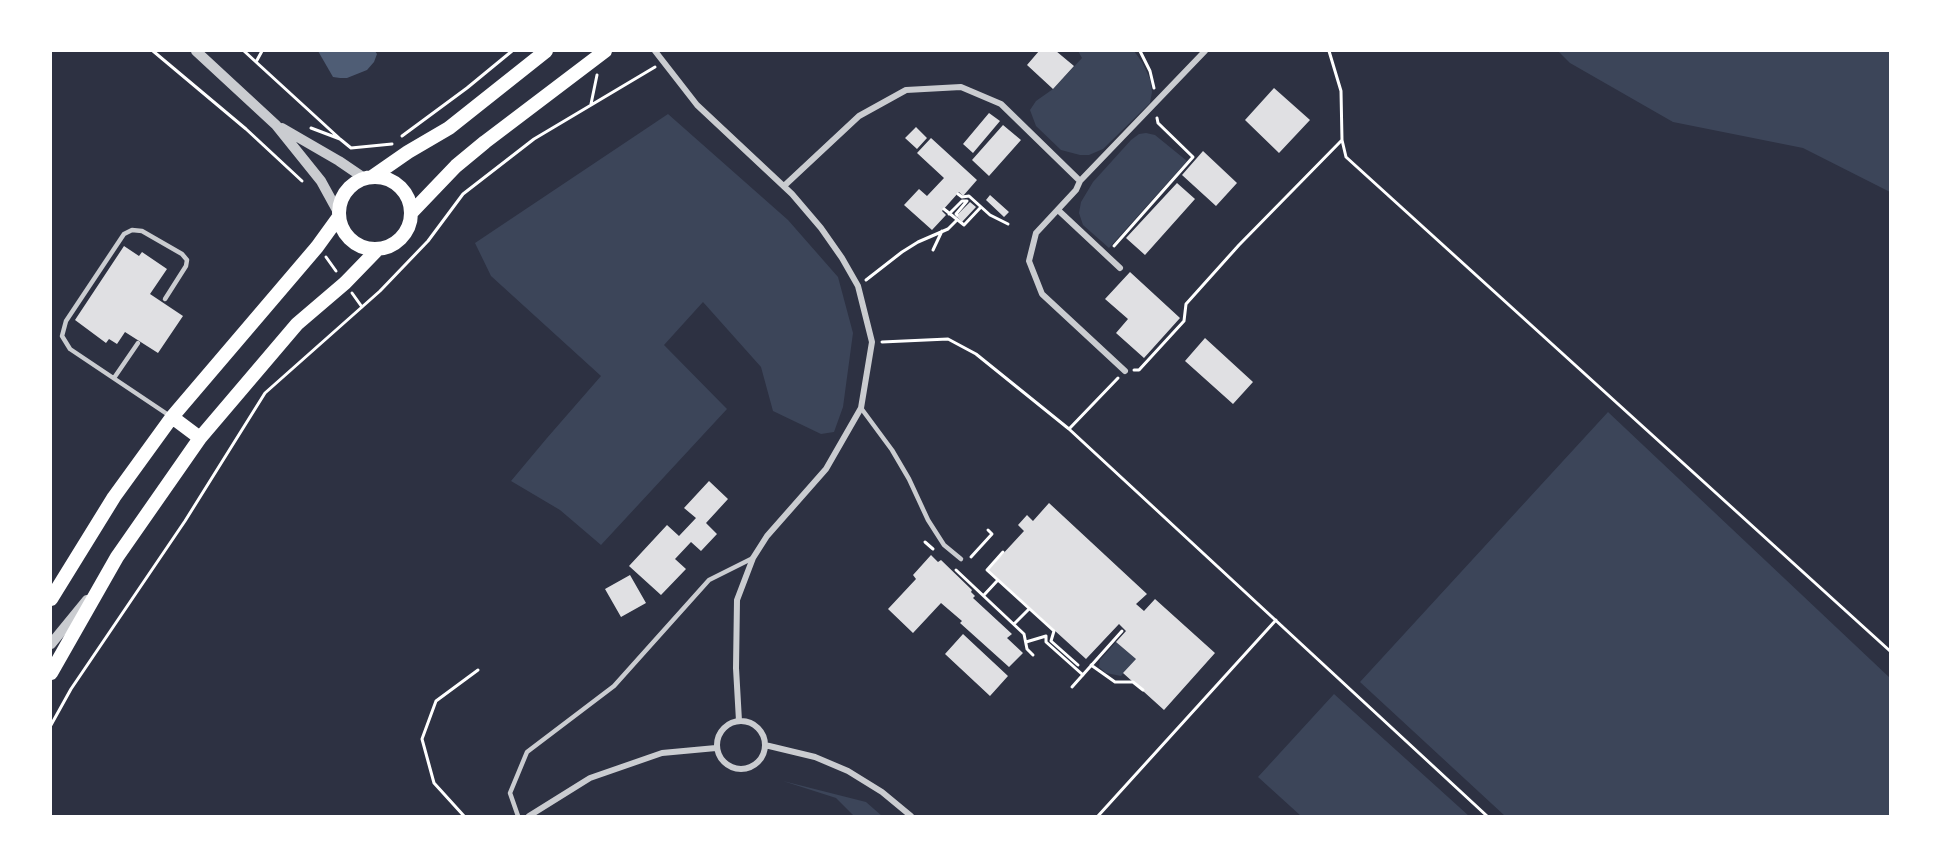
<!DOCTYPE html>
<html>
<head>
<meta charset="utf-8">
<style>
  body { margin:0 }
  #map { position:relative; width:1941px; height:867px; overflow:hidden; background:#2d3142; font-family:"Sofia Sans Condensed",sans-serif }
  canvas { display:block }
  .frame { position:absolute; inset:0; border:52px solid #fff; pointer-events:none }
</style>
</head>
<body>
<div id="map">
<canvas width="1941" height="867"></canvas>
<div class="frame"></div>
</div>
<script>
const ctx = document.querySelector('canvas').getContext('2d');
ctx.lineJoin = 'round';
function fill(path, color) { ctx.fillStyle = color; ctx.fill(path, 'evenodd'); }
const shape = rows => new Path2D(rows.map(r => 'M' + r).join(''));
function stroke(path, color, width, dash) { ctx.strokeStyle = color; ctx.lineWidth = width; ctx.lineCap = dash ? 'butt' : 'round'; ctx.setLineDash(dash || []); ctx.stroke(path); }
fill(shape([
  [1078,51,1134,51,1142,62,1150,79,1152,92,1150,103,1103,149,1089,155,1080,155,1061,150,1036,126,1030,110,1036,101,1053,89,1082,58],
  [1558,51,1890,51,1890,192,1803,148,1673,122,1570,63],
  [668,114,788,220,838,277,853,333,843,407,834,432,821,434,773,411,761,367,703,302,664,345,727,409,601,545,560,510,511,481,547,438,601,376,491,276,475,243],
  [1146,133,1155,135,1187,161,1109,248,1083,225,1079,213,1081,202,1093,182,1131,140,1139,134],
  [1608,412,1890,678,1890,816,1505,816,1360,682],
  [1116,642,1136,659,1121,676,1106,673,1099,667,1100,660],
  [1334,694,1469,816,1301,816,1258,777],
  [783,781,866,802,882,816,854,816,836,798]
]), '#3c4559');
fill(shape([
  [318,51,375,51,377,54,374,62,367,70,347,78,340,78,333,77]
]), '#4f5d75');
fill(shape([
  [1039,51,1056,51,1074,66,1053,89,1027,65],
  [1274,88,1310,120,1279,153,1245,120],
  [989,113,1000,121,973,153,963,144],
  [1003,125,1021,140,989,176,972,160],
  [916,127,927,138,917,149,905,138],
  [931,138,977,180,963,196,959,192,942,211,946,215,932,230,904,205,919,189,927,196,944,178,917,153],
  [1203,151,1237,183,1216,206,1182,175],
  [1177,183,1195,199,1145,255,1126,238],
  [990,195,1009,212,1004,217,986,200],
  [970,202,976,207,962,222,956,216],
  [124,246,139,256,142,252,167,269,150,294,183,316,158,353,125,332,117,344,109,339,106,343,75,320],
  [1130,272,1180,318,1144,358,1116,333,1128,319,1105,299],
  [1205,338,1253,382,1233,404,1185,361],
  [709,481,728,499,706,523,717,534,701,551,691,542,675,559,686,569,661,595,629,566,667,525,679,536,696,518,684,508],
  [1049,503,1147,594,1136,604,1144,611,1155,599,1215,653,1164,710,1123,673,1136,659,1116,642,1126,631,1119,624,1086,659,988,570,1024,531,1018,525,1027,515,1033,521],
  [931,555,938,562,941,560,972,590,971,592,975,596,973,598,1012,634,1007,638,1023,653,1009,667,960,623,962,621,941,603,913,633,888,609,916,579,913,575],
  [630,575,646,603,621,617,605,589],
  [963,634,1008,676,990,696,945,654]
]), '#e0e0e3');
stroke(shape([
  [153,51,246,129,302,181],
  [244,51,339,138],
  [1140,51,1150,71,1154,88],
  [1329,51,1341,91,1342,140,1346,157,1890,651],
  [256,62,262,51],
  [591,104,597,75],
  [311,128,340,139,351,148,392,144],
  [402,136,467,88,512,51],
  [958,194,962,197,969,196,990,215,1008,224],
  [944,209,964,225,981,207],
  [949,214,962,201,967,201],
  [957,215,956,214,967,201],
  [1114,246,1193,157,1158,123,1157,118],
  [933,250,942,231],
  [326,257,336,271],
  [866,280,902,252,918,242,948,229,956,221],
  [352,293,362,307],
  [882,342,948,339,976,354,1069,429],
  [1134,370,1139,370,1184,321,1186,304,1239,245,1342,140],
  [1118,378,1069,429,1487,816],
  [925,542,933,549],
  [1003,552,987,570,1054,631,1051,641,1078,665],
  [971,557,992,534,988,530],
  [956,570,1024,634,1027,649,1033,655],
  [984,595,997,581],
  [1014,624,1029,609],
  [1026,642,1046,636,1046,642,1083,675],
  [1091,665,1115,682,1133,682,1143,690],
  [1072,687,1122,631],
  [51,725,71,689,185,521,265,393,380,291,428,241,463,194,534,139,655,67],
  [464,816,434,783,422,739,436,701,478,670],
  [1098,816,1276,620]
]), '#fff', 3);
stroke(shape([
  [165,299,186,266,187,260,182,254,142,231,132,230,124,234,66,321,62,336,70,349,170,416],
  [114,378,138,343],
  [861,408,892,450,909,479,928,520,944,545,961,559],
  [518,816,510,793,527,752,614,686,709,580,753,558]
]), '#caccd0', 4.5);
stroke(shape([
  [655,51,697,105,792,194,821,228,842,258,858,286,872,342,861,408,826,469,767,536,753,558,737,600,736,668,739,721],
  [1080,181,1205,51],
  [784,186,859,116,906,90,961,87,1001,104,1080,181,1076,190,1036,233,1029,261,1042,294,1125,371],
  [1058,210,1120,268],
  '717 745a24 24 0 1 1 48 0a24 24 0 1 1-48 0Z',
  [765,745,815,757,848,771,882,792,911,816],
  [529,816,590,778,662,753,716,748]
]), '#caccd0', 6);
stroke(shape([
  [196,51,276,125,321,181,338,212],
  [282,128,339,161,364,178],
  [51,644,87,600]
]), '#caccd0', 10);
stroke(shape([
  '339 213a36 36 0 1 1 72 0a36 36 0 1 1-72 0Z',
  [372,177,408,152,449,128,546,51],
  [411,213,456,166,485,142,605,51],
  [172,417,200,438],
  [51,599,114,497,172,417,317,247,338,218],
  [51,673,117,557,200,438,297,324,345,283,377,250]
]), '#fff', 14);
</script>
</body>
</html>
